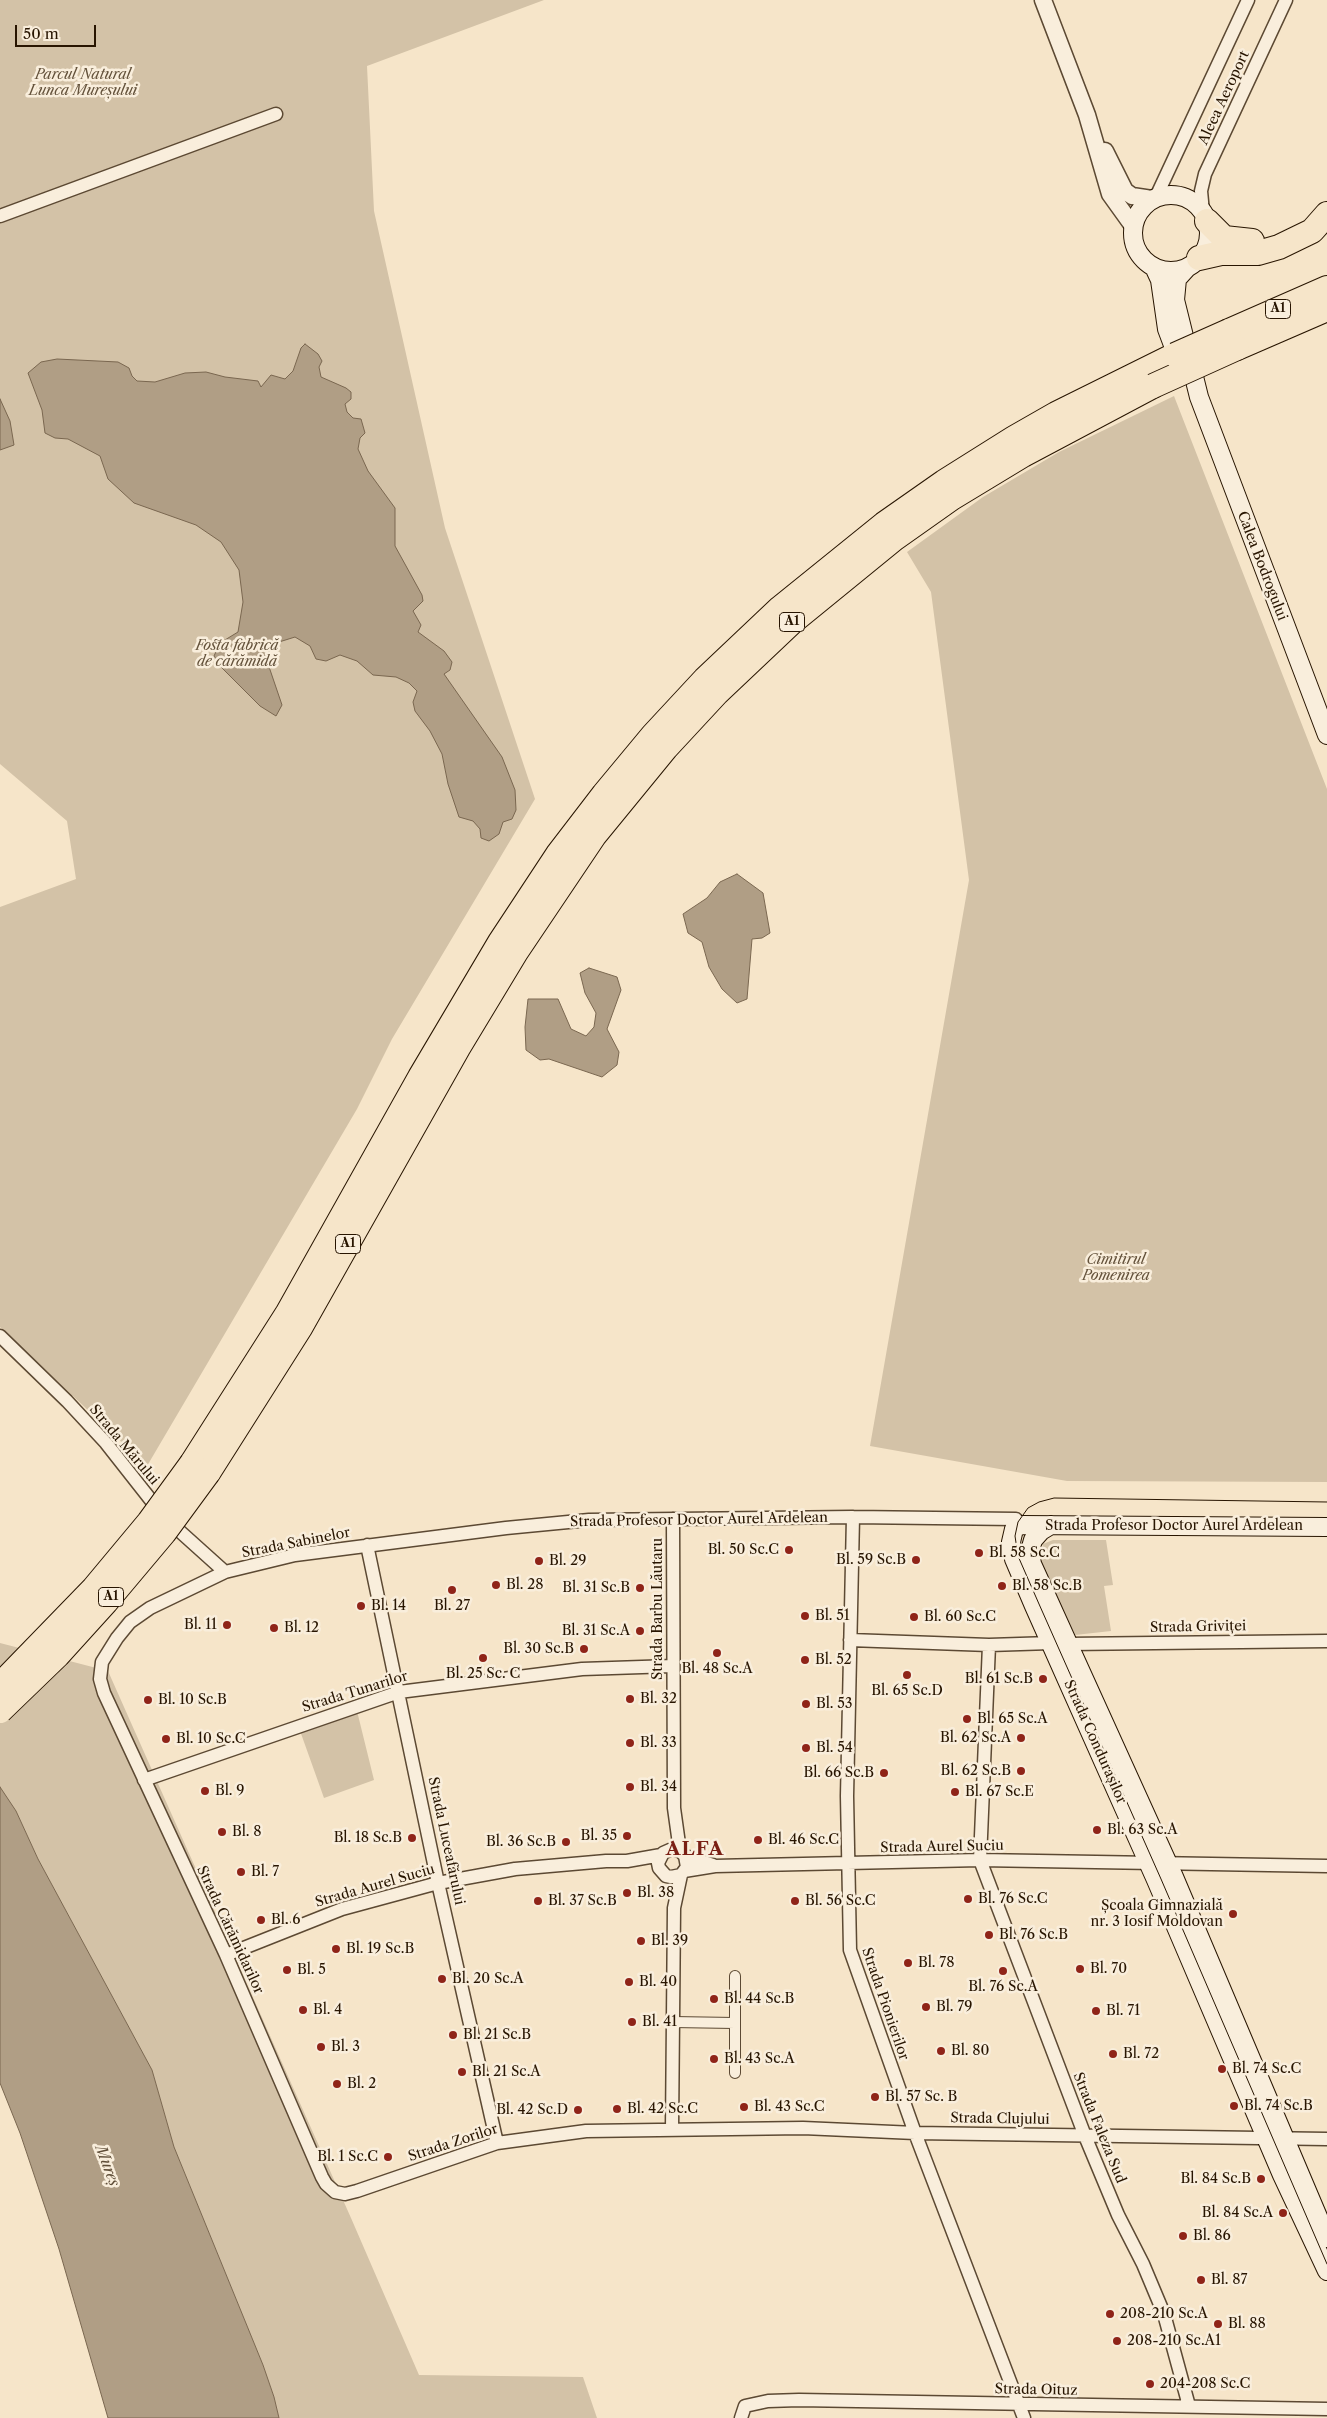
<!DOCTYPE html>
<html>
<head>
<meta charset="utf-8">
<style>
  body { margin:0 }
  #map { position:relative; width:1327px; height:2418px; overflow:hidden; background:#f6e5c9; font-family:"Libre Caslon Text",serif }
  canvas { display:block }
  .scale { position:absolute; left:15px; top:25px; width:81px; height:22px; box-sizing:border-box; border:2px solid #281501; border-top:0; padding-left:6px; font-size:15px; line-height:18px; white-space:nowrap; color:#281501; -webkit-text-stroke:4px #f9eedc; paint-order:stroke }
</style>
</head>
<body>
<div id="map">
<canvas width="1327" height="2418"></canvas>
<div class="scale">50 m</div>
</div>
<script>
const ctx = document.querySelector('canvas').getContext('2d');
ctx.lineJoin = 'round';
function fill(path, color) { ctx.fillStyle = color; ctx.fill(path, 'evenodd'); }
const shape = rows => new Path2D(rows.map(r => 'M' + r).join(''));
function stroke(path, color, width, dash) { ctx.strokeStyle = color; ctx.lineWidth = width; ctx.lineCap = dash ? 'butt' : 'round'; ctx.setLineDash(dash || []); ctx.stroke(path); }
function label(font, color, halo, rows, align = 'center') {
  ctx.font = font + ' "Libre Caslon Text",serif'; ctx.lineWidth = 5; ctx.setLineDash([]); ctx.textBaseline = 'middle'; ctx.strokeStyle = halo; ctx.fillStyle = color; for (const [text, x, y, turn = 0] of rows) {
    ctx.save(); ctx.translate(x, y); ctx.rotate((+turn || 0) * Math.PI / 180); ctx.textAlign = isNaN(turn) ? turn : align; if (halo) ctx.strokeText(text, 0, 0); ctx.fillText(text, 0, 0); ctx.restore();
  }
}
fill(shape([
  [0,0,544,0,367,66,374,211,445,528,535,799,392,1039,357,1109,147,1466,0,1327,0,907,76,879,67,821,0,764],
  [1174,396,1327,789,1327,1482,1067,1481,870,1446,969,880,931,592,907,552,983,497,1059,452],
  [1053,1540,1106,1540,1113,1585,1104,1586,1111,1631,1075,1635,1039,1557,1043,1544],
  [0,1643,108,1671,351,2218,419,2375,583,2377,597,2418,279,2418,274,2397,263,2365,174,2147,152,2070,38,1859,16,1811,0,1787],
  [357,1711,374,1780,324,1798,299,1728]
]), '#d3c2a7');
const water = shape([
  [305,344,318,354,322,361,319,367,321,377,346,388,351,392,351,399,345,404,347,412,353,418,361,419,365,433,360,438,358,449,368,471,395,508,395,546,422,595,423,601,413,611,421,625,418,632,444,651,452,662,450,670,444,674,502,757,515,790,516,810,512,819,503,822,499,834,489,841,481,838,480,829,473,821,459,817,448,784,442,754,430,731,415,711,413,702,417,691,409,683,396,677,373,675,357,661,340,655,326,661,316,659,310,646,295,637,279,642,265,655,282,705,276,716,260,706,222,668,214,656,220,643,238,632,243,602,239,570,221,542,196,525,134,503,108,479,100,456,68,439,55,438,45,433,42,410,28,373,41,362,57,359,118,362,129,368,132,376,137,381,155,382,185,373,206,372,225,377,258,381,261,387,271,375,285,379,293,371,301,348,305,344],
  [0,399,10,421,14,445,0,450,0,399],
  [737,874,763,893,770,933,762,938,752,939,747,999,737,1003,722,989,709,967,702,942,688,933,683,914,707,898,720,882,737,874],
  [589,968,617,977,621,990,607,1029,619,1052,617,1065,602,1077,549,1059,540,1060,526,1050,525,1027,528,999,558,999,571,1029,586,1036,594,1027,596,1013,585,993,580,973,589,968],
  [0,1787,16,1811,38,1859,152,2070,174,2147,263,2365,274,2397,279,2418,108,2418,59,2249,20,2133,0,2083,0,1787]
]);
fill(water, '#b09e85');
stroke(water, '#7a6750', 1);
const pedestrian = shape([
  [672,2022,735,2023],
  [735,2073,735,1976]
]);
const minor = shape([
  [1156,197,1248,0],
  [1203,212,1201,191,1205,174,1286,0],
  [0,216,276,114],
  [0,1336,67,1401,106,1443,165,1518,225,1572],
  [853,1517,847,1796,850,1950,915,2133,1024,2418],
  [673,1519,674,1808,680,1851],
  [1021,1525,1016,1519,853,1517,589,1520,506,1528,295,1555,225,1572,150,1608,130,1622,117,1638,102,1662,100,1679,104,1693,226,1955,322,2177,326,2184,335,2192,345,2194,357,2191,497,2143,586,2131,803,2128,915,2133,1327,2139],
  [367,1545,438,1883,497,2143],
  [850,1640,989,1645,1051,1643],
  [1068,1644,1327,1641],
  [989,1645,980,1860,1085,2136,1118,2215,1143,2264,1164,2314,1189,2406],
  [144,1780,399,1692,582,1669,672,1666],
  [685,1856,687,1867,681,1875,671,1877,666,1876,659,1868,658,1863,663,1853,672,1849,680,1851,685,1856,713,1865],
  [684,1871,715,1866,980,1860,1327,1866],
  [226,1955,342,1909,438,1883,515,1869,606,1861,627,1861,661,1855],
  [672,2129,674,1908,681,1875],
  [741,2418,745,2406,768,2401,799,2400,1327,2409]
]);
const tertiary = shape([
  [1043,0,1087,115,1110,194,1133,226],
  [1105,151,1125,191,1132,196,1152,199]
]);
const secondary = shape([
  '1133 233a38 38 0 1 1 76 0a38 38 0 1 1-76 0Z',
  [1154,267,1160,280,1167,329,1176,353],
  [1187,268,1177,279,1175,300,1199,397,1327,735],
  [1051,1525,1041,1531,1033,1540,1030,1551,1032,1564,1174,1877,1327,2238],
  [1327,1527,1021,1525,1014,1529,1011,1542,1014,1559,1034,1606,1156,1880,1282,2175,1327,2271]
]);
const motorway = shape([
  [1207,221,1224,238,1252,241],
  [1199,258,1221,253,1258,253,1279,247,1312,231,1327,214],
  [1229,331,1327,288],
  [1237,348,1327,309],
  [192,1463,287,1314,420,1077,500,942,558,854,604,794,653,735,705,679,780,608,884,524,944,482,1014,438,1056,414,1175,355],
  [208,1473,300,1328,458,1048,516,952,594,836,666,748,717,693,791,623,894,539,952,498,1023,455,1153,386]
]);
stroke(pedestrian, '#5c4933', 12);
stroke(minor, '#5c4933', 15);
stroke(tertiary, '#5c4933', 19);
stroke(secondary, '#281501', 20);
stroke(motorway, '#281501', 26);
stroke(pedestrian, '#f9eedc', 10);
stroke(minor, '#f9eedc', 12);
stroke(tertiary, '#f9eedc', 16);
stroke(secondary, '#f9eedc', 18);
stroke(motorway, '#f6e5c9', 24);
stroke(shape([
  [1327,1502,1054,1498,1039,1502,1028,1508,1018,1522,1015,1536,1018,1556,1039,1604,1161,1879,1327,2264]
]), '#281501', 1);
const motorwayBridge = shape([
  [1175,355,1229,331],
  [1153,386,1237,348],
  [0,1685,94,1588,149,1522,192,1463],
  [0,1711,58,1655,106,1602,164,1533,208,1473]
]);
stroke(motorwayBridge, '#281501', 26, []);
stroke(motorwayBridge, '#f6e5c9', 24);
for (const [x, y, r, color] of [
  [789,1550,5,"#8f2418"],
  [979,1553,5,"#8f2418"],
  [916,1560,5,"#8f2418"],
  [539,1561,5,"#8f2418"],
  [496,1585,5,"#8f2418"],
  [1002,1586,5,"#8f2418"],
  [640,1588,5,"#8f2418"],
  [452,1590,5,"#8f2418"],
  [361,1606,5,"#8f2418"],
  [805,1616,5,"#8f2418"],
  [914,1617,5,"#8f2418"],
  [227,1625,5,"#8f2418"],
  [274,1628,5,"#8f2418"],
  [640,1631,5,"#8f2418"],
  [584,1649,5,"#8f2418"],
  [717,1653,5,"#8f2418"],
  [483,1658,5,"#8f2418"],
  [805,1660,5,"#8f2418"],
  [907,1675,5,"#8f2418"],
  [1043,1679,5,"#8f2418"],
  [630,1699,5,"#8f2418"],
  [148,1700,5,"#8f2418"],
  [806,1704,5,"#8f2418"],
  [967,1719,5,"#8f2418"],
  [1021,1738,5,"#8f2418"],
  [166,1739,5,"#8f2418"],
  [630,1743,5,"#8f2418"],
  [806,1748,5,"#8f2418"],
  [1021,1771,5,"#8f2418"],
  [884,1773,5,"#8f2418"],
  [630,1787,5,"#8f2418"],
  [205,1791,5,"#8f2418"],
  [955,1792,5,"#8f2418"],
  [1097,1830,5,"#8f2418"],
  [222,1832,5,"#8f2418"],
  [627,1836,5,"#8f2418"],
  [412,1838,5,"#8f2418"],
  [758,1840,5,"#8f2418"],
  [566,1842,5,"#8f2418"],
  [241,1872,5,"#8f2418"],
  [627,1893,5,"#8f2418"],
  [968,1899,5,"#8f2418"],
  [538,1901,5,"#8f2418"],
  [795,1901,5,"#8f2418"],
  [1233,1914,5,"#8f2418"],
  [261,1920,5,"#8f2418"],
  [989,1935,5,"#8f2418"],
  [641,1941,5,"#8f2418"],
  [336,1949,5,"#8f2418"],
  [908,1963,5,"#8f2418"],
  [1080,1969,5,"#8f2418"],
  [287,1970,5,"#8f2418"],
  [1003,1971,5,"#8f2418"],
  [442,1979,5,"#8f2418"],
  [629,1982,5,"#8f2418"],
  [714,1999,5,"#8f2418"],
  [926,2007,5,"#8f2418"],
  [303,2010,5,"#8f2418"],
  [1096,2011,5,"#8f2418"],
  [632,2022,5,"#8f2418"],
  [453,2035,5,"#8f2418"],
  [321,2047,5,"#8f2418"],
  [941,2051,5,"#8f2418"],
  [1113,2054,5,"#8f2418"],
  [714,2059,5,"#8f2418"],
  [1222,2069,5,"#8f2418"],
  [462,2072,5,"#8f2418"],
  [337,2084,5,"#8f2418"],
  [875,2097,5,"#8f2418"],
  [1234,2106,5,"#8f2418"],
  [744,2107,5,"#8f2418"],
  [617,2109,5,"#8f2418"],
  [578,2110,5,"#8f2418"],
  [388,2157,5,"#8f2418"],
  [1261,2179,5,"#8f2418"],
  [1283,2213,5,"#8f2418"],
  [1183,2236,5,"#8f2418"],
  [1201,2280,5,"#8f2418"],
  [1110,2314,5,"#8f2418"],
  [1218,2324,5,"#8f2418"],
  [1117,2341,5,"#8f2418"],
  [1150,2384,5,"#8f2418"]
]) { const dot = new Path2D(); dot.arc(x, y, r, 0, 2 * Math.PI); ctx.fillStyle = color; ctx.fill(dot); stroke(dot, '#f9eedc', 2); }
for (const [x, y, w] of [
  [1278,309,25],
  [792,622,25],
  [348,1244,25],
  [111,1597,25]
]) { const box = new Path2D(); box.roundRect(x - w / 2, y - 9.5, w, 19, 4); ctx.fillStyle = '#f9eedc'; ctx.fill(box); stroke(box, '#281501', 1); }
label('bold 12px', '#281501', null, [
  ["A1",1278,309],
  ["A1",792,622],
  ["A1",348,1244],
  ["A1",111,1597]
]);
label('italic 14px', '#64523b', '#f9eedc', [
  ["Parcul Natural",83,75],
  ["Lunca Mureșului",83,91],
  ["Fosta fabrică",237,646],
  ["de cărămidă",237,662],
  ["Cimitirul",1116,1260],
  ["Pomenirea",1116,1276]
]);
label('14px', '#281501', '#f9eedc', [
  ["Aleea Aeroport",1224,98,-65],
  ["Calea Bodrogului",1262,566,69],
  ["Strada Mărului",124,1445,50],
  ["Strada Profesor Doctor Aurel Ardelean",699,1520,-1],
  ["Strada Profesor Doctor Aurel Ardelean",1174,1526],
  ["Strada Sabinelor",296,1543,-11],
  ["Strada Barbu Lăutaru",658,1609,-90],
  ["Strada Griviței",1198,1627,-1],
  ["Strada Tunarilor",355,1692,-17],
  ["Strada Condurașilor",1095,1742,66],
  ["Strada Luceafărului",446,1841,78],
  ["Strada Aurel Suciu",942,1847,-1],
  ["Strada Aurel Suciu",375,1886,-16],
  ["Strada Cărămidarilor",230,1930,65],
  ["Strada Pionierilor",885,2004,71],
  ["Strada Clujului",1000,2119,1],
  ["Strada Faleza Sud",1099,2128,68],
  ["Strada Zorilor",453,2143,-18],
  ["Strada Oituz",1036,2390,1]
]);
label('14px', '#281501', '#f9eedc', [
  ["Bl. 50 Sc.C",779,1550,"right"],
  ["Bl. 58 Sc.C",989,1553],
  ["Bl. 59 Sc.B",906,1560,"right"],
  ["Bl. 29",549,1561],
  ["Bl. 28",506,1585],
  ["Bl. 58 Sc.B",1012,1586],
  ["Bl. 31 Sc.B",630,1588,"right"],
  ["Bl. 14",371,1606],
  ["Bl. 27",452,1606,"center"],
  ["Bl. 51",815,1616],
  ["Bl. 60 Sc.C",924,1617],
  ["Bl. 11",217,1625,"right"],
  ["Bl. 12",284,1628],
  ["Bl. 31 Sc.A",630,1631,"right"],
  ["Bl. 30 Sc.B",574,1649,"right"],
  ["Bl. 52",815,1660],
  ["Bl. 48 Sc.A",717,1669,"center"],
  ["Bl. 25 Sc. C",483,1674,"center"],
  ["Bl. 61 Sc.B",1033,1679,"right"],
  ["Bl. 65 Sc.D",907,1691,"center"],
  ["Bl. 32",640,1699],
  ["Bl. 10 Sc.B",158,1700],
  ["Bl. 53",816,1704],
  ["Bl. 65 Sc.A",977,1719],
  ["Bl. 62 Sc.A",1011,1738,"right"],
  ["Bl. 10 Sc.C",176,1739],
  ["Bl. 33",640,1743],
  ["Bl. 54",816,1748],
  ["Bl. 62 Sc.B",1011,1771,"right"],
  ["Bl. 66 Sc.B",874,1773,"right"],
  ["Bl. 34",640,1787],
  ["Bl. 9",215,1791],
  ["Bl. 67 Sc.E",965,1792],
  ["Bl. 63 Sc.A",1107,1830],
  ["Bl. 8",232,1832],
  ["Bl. 35",617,1836,"right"],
  ["Bl. 18 Sc.B",402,1838,"right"],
  ["Bl. 46 Sc.C",768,1840],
  ["Bl. 36 Sc.B",556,1842,"right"],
  ["Bl. 7",251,1872],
  ["Bl. 38",637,1893],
  ["Bl. 76 Sc.C",978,1899],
  ["Bl. 37 Sc.B",548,1901],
  ["Bl. 56 Sc.C",805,1901],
  ["Școala Gimnazială",1223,1906,"right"],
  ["nr. 3 Iosif Moldovan",1223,1922,"right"],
  ["Bl. 6",271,1920],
  ["Bl. 76 Sc.B",999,1935],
  ["Bl. 39",651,1941],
  ["Bl. 19 Sc.B",346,1949],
  ["Bl. 78",918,1963],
  ["Bl. 70",1090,1969],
  ["Bl. 5",297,1970],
  ["Bl. 20 Sc.A",452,1979],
  ["Bl. 40",639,1982],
  ["Bl. 76 Sc.A",1003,1987,"center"],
  ["Bl. 44 Sc.B",724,1999],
  ["Bl. 79",936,2007],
  ["Bl. 4",313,2010],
  ["Bl. 71",1106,2011],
  ["Bl. 41",642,2022],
  ["Bl. 21 Sc.B",463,2035],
  ["Bl. 3",331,2047],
  ["Bl. 80",951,2051],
  ["Bl. 72",1123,2054],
  ["Bl. 43 Sc.A",724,2059],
  ["Bl. 74 Sc.C",1232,2069],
  ["Bl. 21 Sc.A",472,2072],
  ["Bl. 2",347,2084],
  ["Bl. 57 Sc. B",885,2097],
  ["Bl. 74 Sc.B",1244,2106],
  ["Bl. 43 Sc.C",754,2107],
  ["Bl. 42 Sc.C",627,2109],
  ["Bl. 42 Sc.D",568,2110,"right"],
  ["Bl. 1 Sc.C",378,2157,"right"],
  ["Bl. 84 Sc.B",1251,2179,"right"],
  ["Bl. 84 Sc.A",1273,2213,"right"],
  ["Bl. 86",1193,2236],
  ["Bl. 87",1211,2280],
  ["208-210 Sc.A",1120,2314],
  ["Bl. 88",1228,2324],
  ["208-210 Sc.A1",1127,2341],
  ["204-208 Sc.C",1160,2384]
], 'left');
label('italic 15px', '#5e4c36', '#f9eedc', [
  ["Mureș",107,2166,69]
]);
ctx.letterSpacing = '1px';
label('bold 19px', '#7a1f14', '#f9eedc', [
  ["ALFA",695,1850]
]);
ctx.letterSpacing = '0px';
</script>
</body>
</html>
